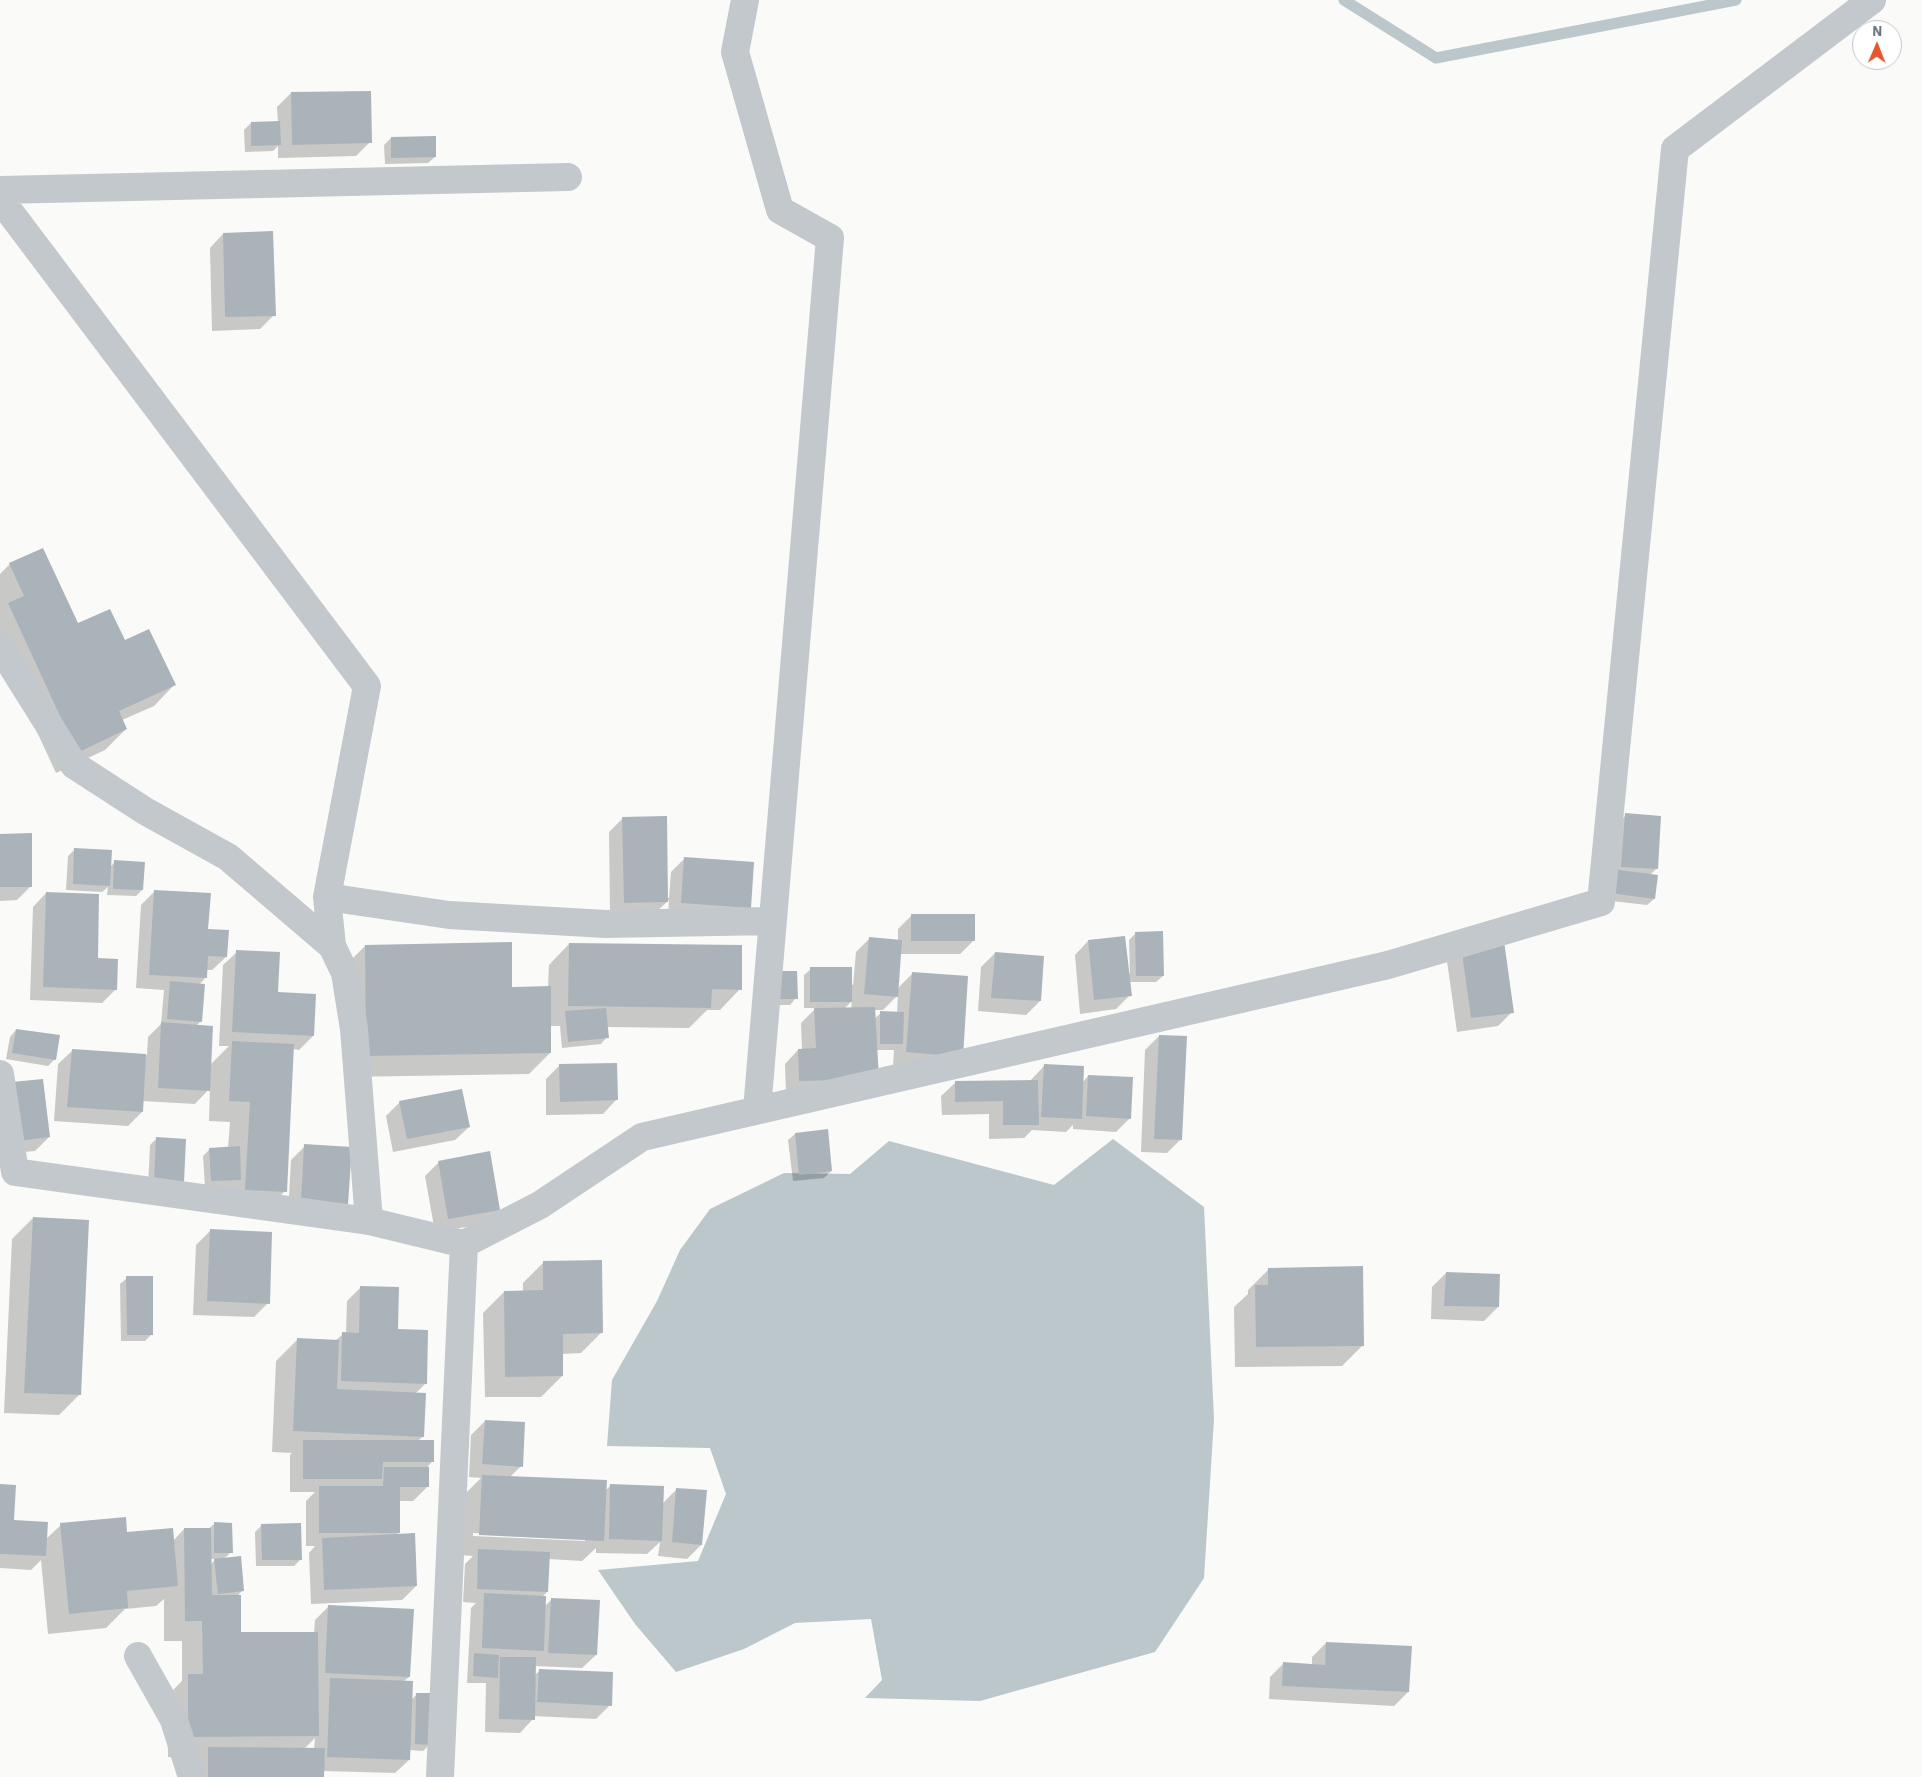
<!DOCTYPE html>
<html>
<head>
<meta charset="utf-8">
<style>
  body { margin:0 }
  #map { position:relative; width:1922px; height:1777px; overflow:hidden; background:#fafaf8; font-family:"IBM Plex Sans",sans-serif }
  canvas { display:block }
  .north { position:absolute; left:1852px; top:20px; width:50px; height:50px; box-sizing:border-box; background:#fff; border:1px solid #c1c8cd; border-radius:50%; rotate:1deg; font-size:14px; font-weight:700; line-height:20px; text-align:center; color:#657683 }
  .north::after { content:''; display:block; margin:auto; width:18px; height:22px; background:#e4572e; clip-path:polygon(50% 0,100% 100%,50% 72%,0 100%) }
</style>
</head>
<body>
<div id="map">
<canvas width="1922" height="1777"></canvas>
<div class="north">N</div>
</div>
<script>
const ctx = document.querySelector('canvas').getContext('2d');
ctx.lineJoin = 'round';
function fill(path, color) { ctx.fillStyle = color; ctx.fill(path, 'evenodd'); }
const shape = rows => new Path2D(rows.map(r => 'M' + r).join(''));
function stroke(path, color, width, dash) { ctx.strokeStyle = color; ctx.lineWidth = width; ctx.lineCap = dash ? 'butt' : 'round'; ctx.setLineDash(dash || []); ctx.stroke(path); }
fill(shape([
  [1113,1139,1204,1207,1214,1419,1204,1578,1155,1652,980,1701,865,1698,882,1680,871,1619,795,1623,744,1649,676,1672,635,1624,598,1570,698,1561,726,1494,710,1448,607,1446,612,1380,657,1301,680,1250,710,1209,784,1173,850,1174,889,1141,1054,1185]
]), '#bbc7cb');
fill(shape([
  [291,93,370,142,356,156,278,158,278,146,273,151,245,152,244,130,251,123,278,123,277,107],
  [391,138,435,157,428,163,385,164,384,145],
  [223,234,274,315,260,329,212,331,210,248],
  [10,564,77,625,124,641,174,685,154,706,122,720,126,729,105,750,56,773,0,652,0,574],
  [1626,815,1656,869,1650,875,1654,899,1647,905,1603,900,1612,829],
  [623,818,667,898,669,898,671,872,685,858,749,907,736,921,668,916,669,900,653,915,610,916,609,832],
  [0,835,31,886,17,900,0,901],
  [75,849,110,867,115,862,142,890,136,896,107,895,108,887,102,892,66,890,68,856],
  [155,891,207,930,226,957,212,970,206,970,205,978,199,985,200,1022,196,1026,210,1065,229,1046,219,1046,223,965,237,952,277,994,313,1036,299,1050,293,1049,285,1191,265,1212,225,1210,226,1187,205,1187,203,1156,210,1149,228,1148,230,1122,209,1121,210,1088,195,1104,142,1101,142,1112,128,1126,54,1121,58,1064,72,1051,147,1055,148,1037,161,1024,164,990,136,988,141,905],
  [46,893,116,989,102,1003,30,1000,33,907],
  [911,916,974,940,960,954,900,954,898,988,913,973,961,1056,893,1066,894,1050,876,1050,877,1078,786,1094,785,1064,798,1050,802,1050,801,1023,816,1008,804,1008,804,975,811,969,853,985,856,952,870,938,898,941,898,929],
  [898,995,897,1013,881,1013,874,1019,874,1010,883,1010],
  [852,1001,851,1009,844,1009],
  [1136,933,1163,976,1156,982,1129,982,1130,995,1116,1009,1080,1014,1075,955,1088,941,1130,974,1129,940],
  [1502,942,1512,1012,1498,1026,1457,1032,1447,961],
  [569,944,740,989,720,1010,707,1010,689,1028,606,1027,607,1037,601,1044,562,1048,560,1026,550,1026,550,1053,529,1074,345,1077,344,967,365,946,511,988,548,988,549,965],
  [995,953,1040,1001,1026,1015,978,1011,981,967],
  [770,979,796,998,790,1005,771,1005],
  [16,1030,55,1059,48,1066,6,1059,10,1037],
  [1159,1036,1181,1139,1167,1153,1141,1152,1145,1050],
  [560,1065,616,1100,603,1114,546,1115,546,1079],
  [1044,1066,1082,1083,1088,1076,1130,1118,1116,1132,1073,1129,1073,1125,1066,1132,1032,1130,1024,1138,989,1139,989,1114,942,1115,941,1096,955,1083,1030,1081],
  [400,1102,469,1127,455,1140,393,1152,386,1116],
  [0,1112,49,1137,35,1151,4,1154],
  [795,1134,831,1171,824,1178,793,1181,788,1140],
  [157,1138,185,1140,148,1187,150,1145],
  [305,1146,347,1204,333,1218,288,1215,291,1160],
  [439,1162,499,1210,485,1224,435,1232,425,1176],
  [33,1218,79,1395,59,1415,4,1413,12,1239],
  [210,1231,268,1303,254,1317,193,1315,196,1245],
  [544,1262,602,1332,581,1353,562,1354,562,1376,541,1397,485,1397,483,1313,504,1292,523,1292,523,1283],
  [1269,1269,1363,1345,1342,1366,1235,1367,1234,1307,1248,1294,1248,1290],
  [1446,1273,1498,1307,1484,1321,1431,1319,1432,1287],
  [127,1278,152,1334,145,1341,121,1341,120,1284],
  [361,1287,397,1331,425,1384,415,1394,423,1436,418,1441,433,1461,428,1466,427,1487,413,1501,398,1501,398,1533,395,1536,416,1586,402,1600,311,1604,309,1553,315,1546,306,1546,306,1501,315,1492,290,1492,290,1455,292,1453,272,1452,276,1361,297,1340,335,1341,343,1334,346,1334,347,1301],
  [485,1421,521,1466,510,1477,605,1491,611,1485,663,1503,677,1489,705,1491,701,1545,687,1559,658,1556,660,1542,647,1554,596,1553,596,1548,582,1561,549,1559,547,1592,542,1597,545,1606,551,1600,596,1655,582,1668,534,1666,534,1676,540,1670,610,1705,596,1719,533,1716,533,1719,520,1733,485,1732,486,1683,467,1683,471,1608,476,1603,463,1602,465,1564,473,1556,459,1555,462,1497,481,1478,469,1477,471,1435],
  [473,1533,585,1538,585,1541,473,1536],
  [0,1486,13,1521,46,1539,61,1525,173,1541,184,1529,208,1529,214,1524,231,1552,224,1559,243,1590,239,1594,240,1634,314,1633,315,1620,329,1606,409,1677,404,1681,411,1700,417,1694,429,1745,423,1751,409,1750,409,1760,395,1773,323,1771,323,1777,188,1777,188,1769,200,1757,168,1757,167,1696,182,1681,182,1641,164,1641,164,1599,156,1606,125,1609,106,1628,48,1634,41,1560,31,1570,0,1568],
  [210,1559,216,1559,210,1565],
  [315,1738,314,1749,304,1749],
  [262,1525,300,1560,294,1566,256,1566,255,1532],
  [1326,1643,1408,1692,1394,1706,1269,1699,1270,1677,1284,1663,1312,1665,1312,1657]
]), '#0003');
stroke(shape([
  [1344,0,1436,58,1736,0]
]), '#bbc7cb', 11);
fill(shape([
  [371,91,372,143,292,145,291,92],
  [280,121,281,145,251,146,251,122],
  [436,136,436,157,391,158,391,137],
  [273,231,276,316,225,317,223,233],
  [43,548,78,623,110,609,125,640,149,629,176,685,119,711,127,729,77,753,8,603,24,596,9,563],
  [1625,813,1661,816,1658,869,1621,867],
  [667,816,668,902,624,903,622,817],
  [32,833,32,887,0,887,0,834],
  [74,848,112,850,110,886,73,884],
  [684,857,754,862,751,908,681,903],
  [114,860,145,862,143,890,113,889],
  [1612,869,1658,875,1655,899,1609,893],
  [154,890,211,893,208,929,229,930,227,957,208,956,207,978,149,975],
  [46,892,99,894,98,958,118,959,117,990,43,987],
  [911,914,975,914,975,941,911,941],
  [1163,931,1164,976,1136,976,1135,932],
  [1125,936,1132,996,1094,1000,1088,940],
  [869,937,902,940,898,997,864,994],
  [1504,941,1514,1013,1471,1018,1461,946],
  [512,942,512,987,551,986,551,1053,366,1056,365,945],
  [569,943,742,945,742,990,712,989,711,1008,568,1006],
  [236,950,280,952,278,992,316,994,314,1036,232,1032],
  [995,952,1044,956,1041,1001,991,998],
  [810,967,852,967,852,1002,810,1002],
  [776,971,797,971,798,999,777,999],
  [912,972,968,976,963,1057,906,1052],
  [170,981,205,984,202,1022,167,1019],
  [875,1007,879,1079,799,1081,798,1049,816,1048,814,1008],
  [606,1008,609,1038,568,1042,565,1011],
  [880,1011,904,1012,903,1044,880,1044],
  [161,1022,213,1026,210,1091,158,1088],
  [16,1029,60,1035,56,1060,12,1053],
  [1159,1035,1187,1036,1182,1140,1154,1139],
  [232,1041,294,1044,287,1192,245,1190,250,1102,229,1101],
  [72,1049,146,1054,143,1112,67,1107],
  [617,1063,618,1100,560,1102,559,1064],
  [1044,1064,1084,1066,1082,1119,1041,1117],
  [1088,1075,1133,1077,1131,1119,1086,1116],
  [43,1079,50,1137,18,1141,12,1082],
  [1038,1080,1039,1125,1003,1125,1003,1101,955,1102,955,1081],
  [462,1089,470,1127,407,1139,399,1101],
  [828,1129,832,1171,799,1175,795,1133],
  [156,1137,186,1139,184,1182,154,1181],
  [304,1144,352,1147,348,1204,301,1202],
  [240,1146,241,1180,211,1181,209,1148],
  [490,1151,500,1210,448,1219,438,1161],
  [33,1217,89,1220,81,1395,24,1393],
  [210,1229,272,1232,270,1304,207,1301],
  [602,1260,603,1333,563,1334,563,1376,505,1377,504,1291,543,1290,543,1261],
  [1363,1266,1364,1346,1256,1347,1255,1285,1268,1285,1268,1268],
  [1446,1272,1500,1274,1499,1307,1444,1306],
  [126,1276,153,1276,153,1335,127,1335],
  [360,1286,399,1287,398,1329,428,1330,427,1384,341,1381,342,1332,359,1333],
  [297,1338,339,1340,337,1389,426,1393,424,1437,293,1431],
  [485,1420,525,1422,523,1467,482,1464],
  [303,1440,434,1440,434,1462,383,1462,382,1479,303,1479],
  [384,1467,429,1467,429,1487,400,1487,400,1533,319,1533,319,1486,383,1486],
  [482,1475,607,1480,604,1541,479,1535],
  [0,1484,16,1485,14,1520,48,1522,46,1556,0,1554],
  [610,1484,664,1486,662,1541,609,1539],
  [676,1488,707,1490,702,1545,672,1542],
  [126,1517,127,1532,173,1528,178,1586,127,1591,128,1608,69,1614,60,1523],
  [214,1522,232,1523,233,1553,214,1553],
  [301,1523,302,1560,262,1560,261,1524],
  [184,1528,211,1528,212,1595,241,1595,241,1632,318,1632,319,1736,188,1737,188,1674,203,1674,202,1621,185,1621],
  [415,1533,417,1586,324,1590,322,1538],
  [478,1549,550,1552,548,1592,477,1589],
  [241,1556,244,1591,218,1594,214,1559],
  [484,1593,546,1596,544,1651,482,1648],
  [551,1598,600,1600,597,1655,548,1653],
  [328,1605,414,1609,410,1677,325,1673],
  [1326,1642,1412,1646,1409,1692,1282,1686,1283,1662,1325,1665],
  [474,1653,499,1655,498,1678,473,1676],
  [500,1657,536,1657,535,1720,499,1719],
  [539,1669,613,1672,612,1706,537,1702],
  [330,1678,413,1681,410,1760,327,1757],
  [416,1693,433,1693,430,1745,415,1744],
  [208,1747,325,1748,324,1777,208,1777]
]), '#aab3b9');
stroke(shape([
  [745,0,735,52,780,210,830,238,757,1110],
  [0,190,568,177],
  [0,199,367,686,327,897,332,946],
  [0,647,74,765,145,811,228,857,332,946,345,973,354,1029,369,1221],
  [327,897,449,915,606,924,772,921],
  [0,1074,15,1172,369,1221,464,1244,440,1777],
  [464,1244,540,1205,642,1137,1388,965,1601,902,1675,149,1872,0],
  [138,1656,174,1720,192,1777]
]), '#c3c8cc', 28);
</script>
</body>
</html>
